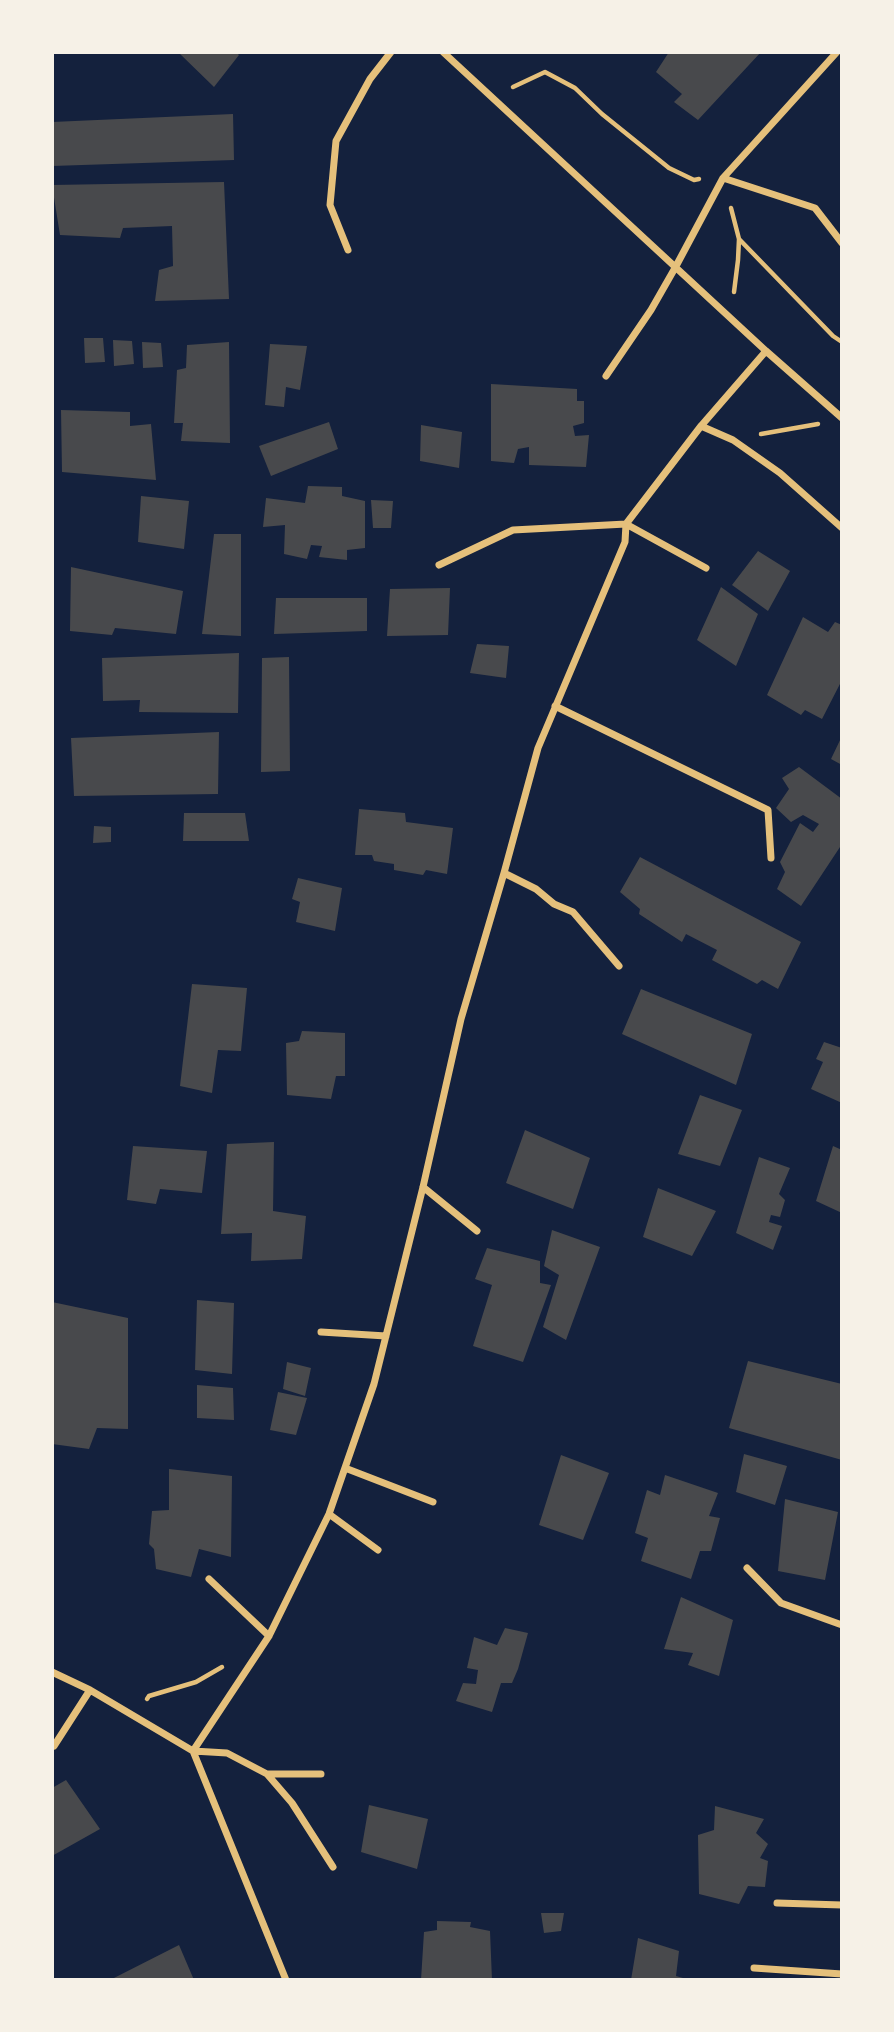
<!DOCTYPE html>
<html>
<head>
<meta charset="utf-8">
<style>
  body { margin:0 }
  #map { position:relative; width:894px; height:2032px; overflow:hidden; background:#14213d; font-family:"PT Sans",sans-serif }
  canvas { display:block }
  .frame { position:absolute; inset:0; border:54px solid #f6f1e7; pointer-events:none }
</style>
</head>
<body>
<div id="map">
<canvas width="894" height="2032"></canvas>
<div class="frame"></div>
</div>
<script>
const ctx = document.querySelector('canvas').getContext('2d');
ctx.lineJoin = 'round';
function fill(path, color) { ctx.fillStyle = color; ctx.fill(path, 'evenodd'); }
const shape = rows => new Path2D(rows.map(r => 'M' + r).join(''));
function stroke(path, color, width, dash) { ctx.strokeStyle = color; ctx.lineWidth = width; ctx.lineCap = dash ? 'butt' : 'round'; ctx.setLineDash(dash || []); ctx.stroke(path); }
fill(shape([
  [178,52,236,52,239,55,214,87],
  [669,52,761,52,698,120,674,102,682,94,656,72],
  [233,114,234,160,52,166,52,122],
  [224,182,229,299,155,301,159,270,173,266,172,226,123,228,120,238,60,235,52,185],
  [84,338,103,338,105,362,85,363],
  [113,340,132,341,134,364,114,366],
  [142,342,161,343,163,367,143,368],
  [229,342,230,443,181,441,183,423,174,423,177,370,186,368,187,345],
  [270,344,307,346,300,390,286,387,284,407,265,405],
  [491,384,577,389,577,401,584,401,584,423,573,426,575,436,589,435,586,467,529,465,529,447,518,449,514,463,491,461],
  [61,410,130,412,130,426,151,424,156,480,62,472],
  [329,422,338,449,271,476,259,446],
  [421,425,462,432,459,468,420,461],
  [308,486,342,487,342,496,365,501,365,548,347,550,347,560,319,557,322,546,311,545,307,559,284,554,285,525,263,527,266,498,305,503],
  [141,496,189,501,184,549,138,542],
  [371,500,393,501,391,528,373,528],
  [214,534,241,534,241,636,202,634],
  [758,551,790,571,768,611,732,585],
  [71,567,183,591,176,634,115,628,112,635,70,631],
  [721,587,758,614,736,666,697,640],
  [450,588,448,635,387,636,390,589],
  [276,598,367,598,367,631,274,634],
  [803,617,828,632,835,622,842,625,842,680,822,719,805,710,801,715,767,695],
  [477,644,509,646,506,678,470,673],
  [239,653,238,713,139,712,140,700,103,701,102,658],
  [289,657,290,771,261,772,262,658],
  [219,732,218,794,74,796,71,738],
  [842,736,842,765,831,759],
  [799,767,842,799,842,844,801,906,777,889,785,872,780,862,800,823,813,832,819,824,803,815,791,822,776,808,789,789,782,778],
  [359,809,405,813,406,822,453,828,447,874,426,870,423,875,394,870,394,864,374,861,372,855,355,855],
  [184,813,245,813,249,841,183,841],
  [94,826,111,827,111,842,93,843],
  [640,857,801,942,778,989,762,980,757,984,712,960,717,950,686,934,682,942,639,914,640,909,620,892],
  [298,878,342,888,335,931,296,922,300,902,292,899],
  [192,984,247,988,241,1051,218,1050,212,1093,180,1086],
  [641,989,752,1034,736,1085,622,1034],
  [302,1031,345,1033,345,1076,336,1076,331,1099,287,1095,286,1043,299,1041],
  [824,1042,842,1048,842,1103,811,1089,823,1062,816,1059],
  [700,1095,742,1110,720,1166,678,1154],
  [525,1130,590,1158,573,1209,506,1183],
  [274,1142,273,1211,306,1216,302,1259,251,1261,252,1233,221,1234,227,1144],
  [133,1146,207,1151,202,1193,160,1189,156,1204,127,1200],
  [833,1146,842,1150,842,1213,816,1201],
  [759,1157,790,1168,779,1194,785,1200,780,1217,771,1215,769,1222,782,1226,773,1250,736,1233],
  [658,1188,716,1211,692,1256,643,1237],
  [552,1230,600,1247,566,1340,543,1327,559,1275,544,1266],
  [487,1248,540,1261,540,1283,551,1285,523,1362,473,1346,492,1285,475,1279],
  [197,1300,234,1303,232,1374,195,1370],
  [52,1302,128,1318,128,1429,97,1428,89,1449,52,1444],
  [748,1361,842,1384,842,1460,729,1428],
  [287,1362,311,1368,305,1396,283,1389],
  [197,1385,233,1388,234,1420,197,1418],
  [278,1392,307,1398,296,1435,270,1430],
  [744,1454,787,1466,775,1505,736,1492],
  [561,1455,609,1473,583,1540,539,1525],
  [169,1469,232,1476,231,1557,199,1549,191,1577,156,1569,154,1549,149,1544,152,1511,169,1510],
  [665,1475,718,1493,709,1516,720,1518,711,1551,700,1551,691,1579,641,1561,648,1538,635,1533,647,1490,660,1495],
  [785,1499,838,1512,825,1580,778,1571],
  [681,1597,733,1620,719,1676,688,1665,693,1653,664,1649],
  [505,1628,528,1633,518,1669,512,1683,501,1683,492,1712,456,1701,463,1683,476,1684,478,1670,467,1668,474,1637,497,1645],
  [66,1780,100,1829,52,1856,52,1788],
  [369,1805,428,1819,417,1869,361,1852],
  [715,1806,764,1819,756,1833,768,1844,760,1858,768,1861,765,1887,748,1886,739,1904,699,1894,698,1835,714,1830],
  [541,1913,564,1913,561,1931,544,1933],
  [437,1921,471,1922,470,1927,490,1931,492,1980,421,1980,424,1932,437,1930],
  [638,1938,679,1951,676,1976,690,1980,631,1980],
  [179,1945,194,1980,110,1980]
]), '#48494c');
stroke(shape([
  [513,87,545,72,575,88,602,114,669,168,694,180,699,179],
  [731,208,739,239,833,336,842,342],
  [734,292,738,260,739,239],
  [761,434,818,424],
  [147,1699,149,1696,196,1682,222,1667]
]), '#e5c07b', 4.5);
stroke(shape([
  [443,52,766,351,842,418],
  [723,178,815,208,842,243],
  [348,250,330,205,336,141,370,79,391,52],
  [606,376,651,310,675,268,723,178,837,52],
  [701,426,733,440,780,473,842,528],
  [439,565,513,530,626,524,706,568],
  [555,706,768,810,771,858],
  [504,873,536,889,554,904,573,912,619,966],
  [423,1187,477,1231],
  [321,1332,386,1336],
  [345,1468,433,1502],
  [329,1514,378,1550],
  [747,1568,781,1603,842,1625],
  [209,1579,269,1636],
  [52,1672,90,1690,193,1751,286,1980],
  [54,1746,90,1690],
  [193,1751,269,1636,329,1514,374,1384,423,1187,461,1019,504,873,538,748,625,542,626,524,701,426,766,351],
  [193,1751,227,1753,267,1774,321,1774],
  [267,1774,292,1803,333,1867],
  [777,1903,842,1905],
  [754,1968,842,1974]
]), '#e5c07b', 7);
</script>
</body>
</html>
